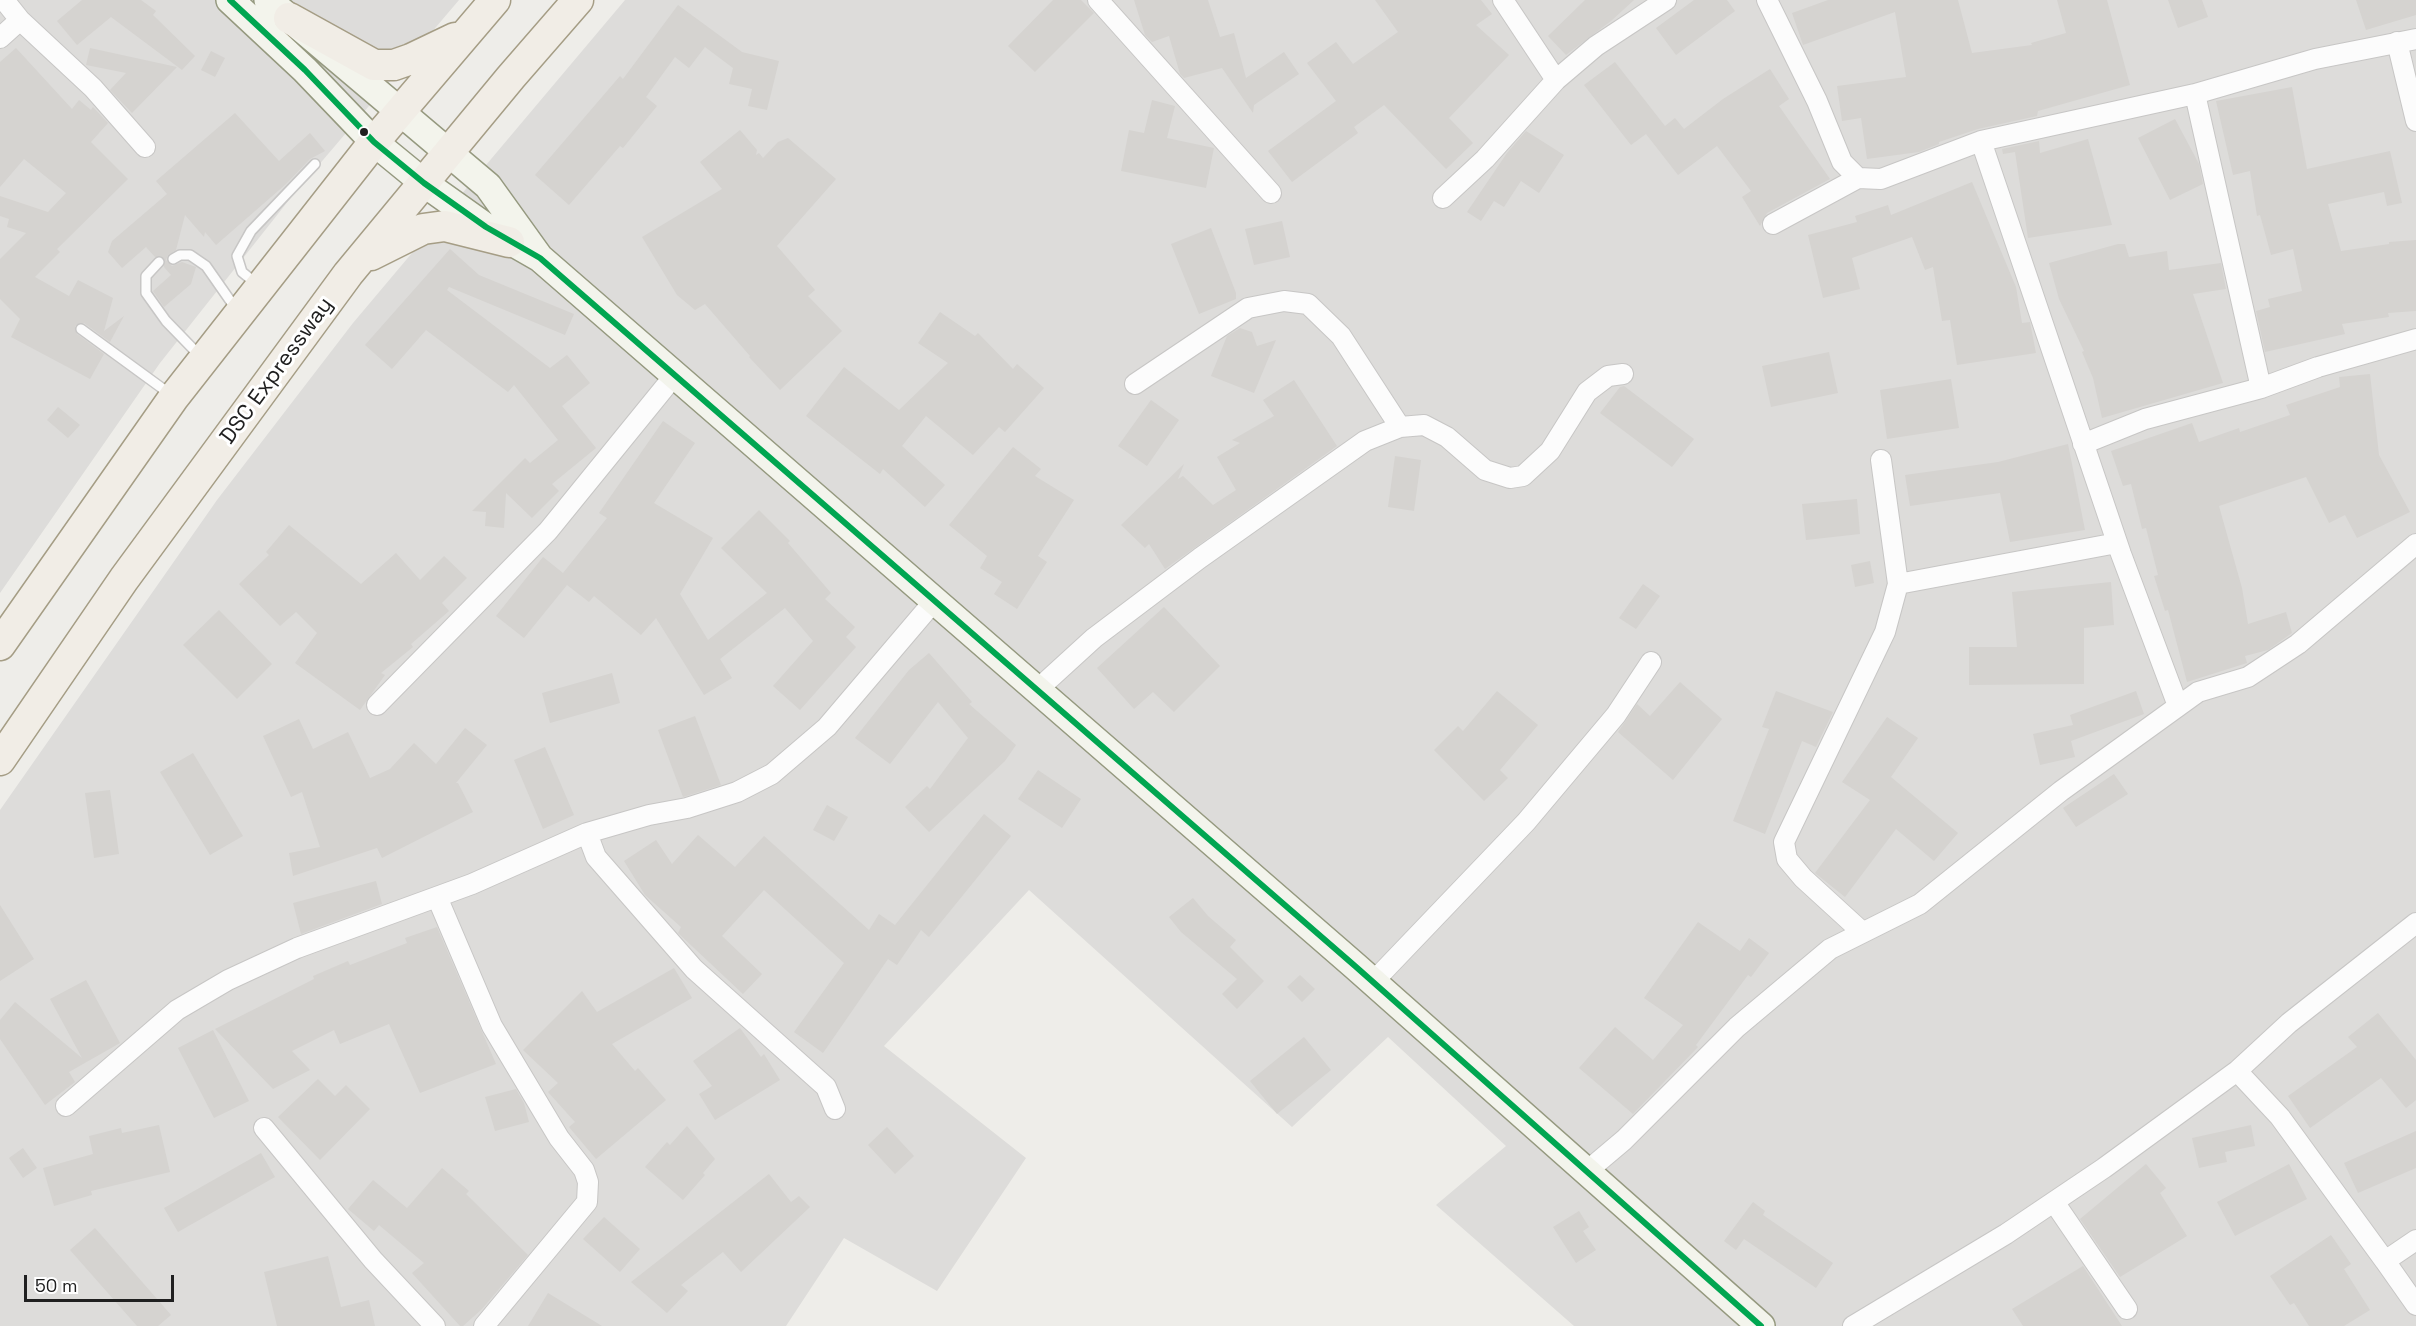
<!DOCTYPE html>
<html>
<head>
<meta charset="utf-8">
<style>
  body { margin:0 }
  #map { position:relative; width:2416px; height:1326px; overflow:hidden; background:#eeede9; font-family:"Space Grotesk",sans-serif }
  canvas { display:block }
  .scale { position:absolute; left:24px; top:1275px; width:150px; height:27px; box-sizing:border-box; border:3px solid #202020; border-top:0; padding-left:8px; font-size:18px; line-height:21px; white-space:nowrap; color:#202020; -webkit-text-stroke:4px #fff; paint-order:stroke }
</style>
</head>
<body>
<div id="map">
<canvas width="2416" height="1326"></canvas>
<div class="scale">50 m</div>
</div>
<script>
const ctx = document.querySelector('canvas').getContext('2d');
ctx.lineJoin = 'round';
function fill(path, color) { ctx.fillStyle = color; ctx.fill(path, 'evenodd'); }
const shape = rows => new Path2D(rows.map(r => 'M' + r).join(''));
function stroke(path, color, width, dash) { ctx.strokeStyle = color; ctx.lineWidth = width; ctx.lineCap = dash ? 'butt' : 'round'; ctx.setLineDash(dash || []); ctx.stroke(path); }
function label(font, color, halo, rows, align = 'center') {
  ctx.font = font + ' "Space Grotesk",sans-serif'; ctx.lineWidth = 6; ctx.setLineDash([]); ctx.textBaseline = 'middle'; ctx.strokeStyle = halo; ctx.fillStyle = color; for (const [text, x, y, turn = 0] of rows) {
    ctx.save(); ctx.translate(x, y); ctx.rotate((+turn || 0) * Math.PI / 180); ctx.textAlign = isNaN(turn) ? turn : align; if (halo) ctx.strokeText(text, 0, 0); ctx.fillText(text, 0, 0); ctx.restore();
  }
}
fill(shape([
  [0,0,459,0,289,200,160,363,0,593],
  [625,0,2416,0,2416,1326,1574,1326,1436,1205,1506,1146,1388,1037,1292,1127,1029,890,884,1046,1026,1158,937,1291,844,1238,786,1326,0,1326,0,810,217,500,353,323]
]), '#dddcda');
fill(shape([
  [82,0,141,0,156,11,153,15,195,56,182,70,111,17,77,45,57,21],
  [1053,0,1081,0,1094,13,1035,72,1008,46],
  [1134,0,1208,0,1220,37,1234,33,1246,78,1284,52,1299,74,1254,105,1253,113,1222,68,1184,78,1180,74,1169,36,1152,42,1145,35],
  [1375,0,1481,0,1492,14,1476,25,1509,55,1449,118,1473,143,1446,169,1384,105,1354,127,1358,133,1292,182,1268,151,1336,101,1307,63,1336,42,1353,64,1398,32],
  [1585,0,1634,0,1611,21,1566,55,1548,36],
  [1694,0,1727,0,1735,11,1676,55,1656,28],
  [1828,0,1958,0,1972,53,2032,45,2031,43,2066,33,2057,0,2107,0,2130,85,2038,111,2037,116,1978,129,1939,142,1939,144,1919,152,1867,159,1861,118,1842,121,1837,86,1906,77,1895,12,1803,45,1792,13],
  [2168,0,2202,0,2208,17,2178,28],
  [2356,0,2416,0,2416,15,2366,30],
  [678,5,742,52,779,61,767,110,748,106,752,89,729,84,733,68,705,47,689,68,675,57,646,97,657,106,623,148,620,146,569,205,535,175,620,76,623,79],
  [16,48,72,109,79,100,91,110,93,107,108,123,91,142,128,179,57,249,60,252,35,277,69,296,78,280,113,298,104,331,124,316,110,342,84,323,75,326,77,334,104,354,90,379,11,337,20,319,0,299,0,259,26,233,7,227,9,219,0,216,0,196,48,212,66,193,24,159,0,187,0,62],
  [90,48,177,67,132,113,110,90,126,73,86,65],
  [211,51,225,58,215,77,201,70],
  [1615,62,1665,126,1675,118,1684,129,1723,99,1770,69,1789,99,1779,106,1830,179,1767,213,1760,226,1742,197,1751,191,1717,146,1678,175,1646,134,1631,145,1584,85],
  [2292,87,2307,169,2390,151,2402,203,2387,206,2384,192,2328,204,2341,251,2389,244,2389,242,2416,240,2416,311,2388,313,2389,317,2342,324,2345,334,2265,352,2256,311,2270,307,2268,299,2302,291,2293,249,2271,255,2260,215,2257,216,2250,171,2233,175,2216,101],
  [1152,100,1175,106,1167,138,1214,148,1206,188,1121,171,1129,130,1144,133],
  [235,113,279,161,310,133,325,151,310,159,286,184,216,245,205,232,204,237,185,215,176,250,168,255,166,260,172,266,182,262,196,267,191,284,164,307,153,291,171,275,164,267,164,258,155,257,146,247,122,268,108,252,112,241,167,194,156,181],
  [2175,119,2199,164,2203,184,2170,200,2138,138],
  [740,130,757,150,756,155,759,153,763,158,778,142,788,138,836,179,777,246,815,290,808,296,842,331,780,390,749,357,750,356,705,304,695,310,677,295,642,237,722,189,700,162],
  [1526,131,1564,155,1539,193,1521,181,1504,207,1494,201,1481,221,1467,212,1507,153],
  [2088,139,2112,225,2028,238,2015,152,2003,154,2002,149,2039,141,2040,153],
  [1972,182,2016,287,2022,323,2030,322,2036,353,1957,365,1950,320,1942,321,1933,267,1925,270,1912,237,1852,258,1860,289,1823,298,1808,235,1857,222,1855,216,1888,205,1891,215],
  [1282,221,1290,257,1254,265,1245,229],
  [1211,228,1236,293,1236,299,1199,314,1171,244],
  [2118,244,2125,244,2129,257,2167,251,2169,270,2221,263,2226,289,2193,294,2223,383,2102,418,2093,378,2082,352,2084,351,2059,299,2049,263],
  [450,249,479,275,574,314,565,335,449,287,447,290,550,368,567,355,590,383,562,406,596,448,552,484,559,491,532,518,506,493,504,528,485,526,486,512,472,511,525,458,530,463,558,440,514,385,508,392,426,330,392,369,365,345],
  [940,312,975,336,978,333,1013,369,1017,364,1044,388,1005,432,999,427,973,455,926,416,902,446,945,485,925,507,883,469,880,474,806,416,844,367,899,410,948,363,918,343],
  [1240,328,1252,332,1257,346,1276,340,1254,393,1211,376,1227,336],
  [1829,352,1838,393,1771,407,1762,366],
  [2370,374,2379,455,2410,512,2357,538,2345,515,2329,523,2306,477,2219,506,2242,588,2248,624,2286,612,2292,633,2268,650,2245,656,2247,663,2187,682,2168,610,2165,611,2154,576,2158,575,2146,528,2142,529,2131,484,2123,486,2111,451,2192,423,2199,442,2239,428,2240,432,2290,415,2286,405,2340,387,2339,377],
  [1951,379,1959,428,1887,439,1880,390],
  [1294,380,1337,446,1165,569,1149,544,1145,548,1121,525,1184,464,1178,479,1183,476,1213,505,1236,490,1217,457,1240,443,1232,440,1274,416,1263,400],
  [1624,386,1694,439,1672,467,1600,413,1620,387],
  [1151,400,1179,420,1147,466,1118,446],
  [58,407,80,425,68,438,47,420],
  [663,421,695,443,654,503,713,538,680,594,708,640,767,593,721,548,759,510,790,541,788,543,831,593,825,599,855,627,846,637,856,647,800,710,773,686,813,641,785,608,720,659,732,678,704,695,656,618,641,635,594,596,589,602,567,585,524,638,496,616,543,557,563,573,607,518,599,513],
  [2068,444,2085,530,2010,542,2000,493,1910,506,1905,475,1998,462],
  [1013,447,1041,469,1035,476,1074,500,1038,556,1047,562,1017,609,994,594,1002,582,980,568,987,556,949,525],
  [1395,456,1421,460,1414,511,1388,507],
  [1857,499,1860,534,1806,540,1802,504],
  [289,525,361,584,396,553,420,580,444,556,467,578,442,603,449,611,411,644,413,647,381,673,385,675,360,710,295,663,317,633,296,612,280,626,239,584,269,555,266,552],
  [1870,561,1874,583,1855,587,1851,565],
  [2111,582,2114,625,2084,628,2084,684,1969,685,1969,647,2017,647,2012,592],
  [1643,584,1660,596,1636,629,1619,618],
  [1164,607,1220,666,1174,712,1153,692,1134,709,1097,668],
  [219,610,272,664,237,699,183,645],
  [929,653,972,702,969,704,1016,745,1005,761,929,832,905,807,927,786,930,789,968,738,938,702,890,764,855,738,909,670],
  [612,673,620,703,550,723,542,693],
  [1680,682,1722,719,1673,780,1618,732,1637,704,1650,716],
  [1497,691,1538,725,1500,770,1508,778,1484,801,1434,750,1458,726,1463,731],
  [1776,691,1833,712,1816,747,1802,741,1765,834,1733,821,1769,729,1762,727],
  [2136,691,2144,714,2071,741,2075,757,2040,765,2033,734,2073,725,2070,715],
  [695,716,721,785,683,797,658,730],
  [1887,717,1918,738,1891,777,1958,833,1934,861,1896,829,1845,897,1815,873,1870,800,1842,782],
  [299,719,313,749,348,732,370,778,390,769,414,743,436,764,465,728,487,745,456,783,458,783,473,812,382,858,377,848,293,876,289,853,320,847,302,792,291,797,263,736],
  [545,747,574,815,543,829,514,760],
  [193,753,243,836,210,855,160,772],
  [1038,770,1081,799,1062,828,1018,799],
  [2114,774,2128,794,2076,827,2063,808],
  [110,790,119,854,94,858,85,793],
  [827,805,848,817,834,841,813,830],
  [984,814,1011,836,929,937,921,930,897,965,888,959,823,1053,794,1032,844,963,764,890,722,936,762,974,743,994,678,933,681,927,645,895,624,861,656,840,672,864,698,835,735,867,764,836,869,930,879,914,895,925],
  [376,881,382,904,301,934,293,903],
  [1193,898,1208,916,1236,940,1230,947,1264,981,1237,1009,1222,994,1237,979,1181,932,1169,917],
  [0,905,34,959,0,981],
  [1698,922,1740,951,1749,938,1769,953,1751,977,1748,975,1696,1045,1698,1047,1633,1114,1579,1068,1615,1027,1653,1060,1683,1025,1644,998],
  [437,927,496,1064,420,1093,389,1024,340,1044,334,1030,292,1051,310,1070,273,1089,215,1029,314,979,313,976,348,961,350,965,407,943,405,938],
  [674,968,692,998,612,1044,635,1071,638,1068,666,1100,596,1159,569,1127,575,1122,548,1092,558,1083,523,1050,582,991,597,1012],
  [1300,975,1315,989,1302,1002,1287,987],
  [86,980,120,1043,69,1072,75,1082,45,1105,0,1039,0,1020,15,1002,82,1058,50,999],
  [2378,1013,2416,1060,2416,1100,2406,1108,2381,1078,2310,1128,2288,1096,2357,1047,2348,1037],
  [740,1028,761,1057,764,1054,780,1080,715,1120,699,1094,712,1086,693,1061],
  [213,1030,249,1101,214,1118,178,1048],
  [1304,1037,1331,1070,1277,1114,1250,1081],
  [318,1079,335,1096,346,1085,370,1109,320,1160,278,1117],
  [516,1089,524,1103,529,1122,495,1131,485,1097],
  [159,1125,170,1172,91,1191,92,1195,54,1206,43,1168,93,1154,89,1136,121,1128,122,1133],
  [2251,1125,2255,1146,2225,1152,2227,1162,2199,1168,2192,1138],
  [687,1126,715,1159,703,1173,705,1175,683,1200,645,1167,667,1142,670,1145],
  [887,1127,914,1156,895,1174,868,1145],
  [2416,1131,2416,1168,2358,1193,2344,1163],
  [23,1148,37,1168,23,1178,9,1158],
  [261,1153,275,1177,178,1232,164,1208],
  [2146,1164,2166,1188,2160,1193,2187,1236,2120,1277,2080,1219],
  [2289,1164,2307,1199,2235,1236,2217,1202],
  [442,1168,469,1191,466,1194,528,1255,482,1309,463,1326,460,1326,412,1273,424,1263,379,1225,374,1231,348,1209,373,1180,407,1208],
  [769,1174,791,1202,799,1196,810,1207,741,1272,723,1252,681,1285,688,1291,667,1313,631,1282],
  [1753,1202,1765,1211,1763,1215,1833,1263,1816,1288,1744,1239,1736,1250,1724,1241],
  [1579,1211,1589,1227,1583,1231,1596,1250,1576,1263,1553,1227],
  [604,1217,640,1249,620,1272,583,1239],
  [95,1228,171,1315,158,1326,137,1326,70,1250],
  [2331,1235,2351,1264,2344,1269,2370,1310,2344,1326,2309,1326,2294,1303,2290,1305,2270,1276],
  [328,1256,341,1307,369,1300,375,1326,277,1326,264,1272],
  [2083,1266,2122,1326,2023,1326,2012,1309],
  [548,1293,602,1326,528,1326]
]), '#d5d3d0');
const lane = shape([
  [173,259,180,255,190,255,206,266,236,309],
  [159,262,146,276,146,293,166,321,200,356],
  [258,285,242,272,237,256,251,231,315,164],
  [81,329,170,394]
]);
const street = shape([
  [4,0,20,20,93,88,145,147],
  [1098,0,1271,193],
  [1503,0,1556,80],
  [1767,0,1817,101,1842,162,1858,178,1881,179,1981,141,2195,94,2315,59,2416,39],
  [0,38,20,20],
  [2397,42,2416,121],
  [2195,94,2261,388],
  [1981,141,2121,554,2178,706],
  [1443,198,1485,159,1556,80,1596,46,1666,0],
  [1773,224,1858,178],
  [1135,384,1248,308,1284,301,1308,304,1341,336,1400,427],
  [2083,444,2145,419,2261,388,2318,367,2416,339],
  [1898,584,2117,543],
  [1037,690,1094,638,1200,558,1365,441,1400,427,1424,425,1447,437,1485,470,1510,478,1523,476,1550,451,1587,392,1608,376,1623,374],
  [377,705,548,531,674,376],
  [587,833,596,857,694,969,826,1087,835,1109],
  [437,897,492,1026,559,1138,584,1170,588,1182,587,1202,484,1326],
  [1861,931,1803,878,1787,859,1784,842,1885,632,1898,584,1881,460],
  [1373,982,1526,822,1616,715,1651,662],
  [2237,1071,2280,1117,2385,1261,2416,1240],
  [66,1106,177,1010,228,980,297,948,472,884,587,833,649,815,687,808,737,792,772,774,827,727,935,600],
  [264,1128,373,1260,435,1326],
  [1586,1172,1624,1140,1737,1027,1830,949,1920,904,2061,791,2198,692,2248,677,2298,644,2416,544],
  [2054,1202,2127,1309],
  [2385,1261,2416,1305],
  [1853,1326,2006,1234,2104,1168,2237,1071,2289,1023,2416,923]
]);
const secondary = shape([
  [230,0,305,70,374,142,424,183,486,227,540,258,1355,966,1761,1326],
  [268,0,488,186,539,257]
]);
const primary = shape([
  [289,18,374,65,394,65,411,59,455,38],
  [371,255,423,229,445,226,509,242],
  [0,645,174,397,374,142,495,0],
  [0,760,124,579,348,274,511,77,578,0]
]);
stroke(lane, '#c7c6c5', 12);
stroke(street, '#c7c6c5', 22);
stroke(secondary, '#95997f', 30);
stroke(primary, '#a59d85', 33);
stroke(lane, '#fcfcfc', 9);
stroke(street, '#fcfcfc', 20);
stroke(secondary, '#f3f4ec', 27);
stroke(primary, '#f1ede6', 30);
stroke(shape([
  [230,0,305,70,374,142,424,183,486,227,540,258,1355,966,1761,1326]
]), '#00a651', 6);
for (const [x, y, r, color] of [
  [364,132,5,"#202020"]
]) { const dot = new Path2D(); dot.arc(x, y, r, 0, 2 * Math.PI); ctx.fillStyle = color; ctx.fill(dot); stroke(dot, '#fff', 2); }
label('22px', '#202020', '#fff', [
  ["DSC Expressway",277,371,-54]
]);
</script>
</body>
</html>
